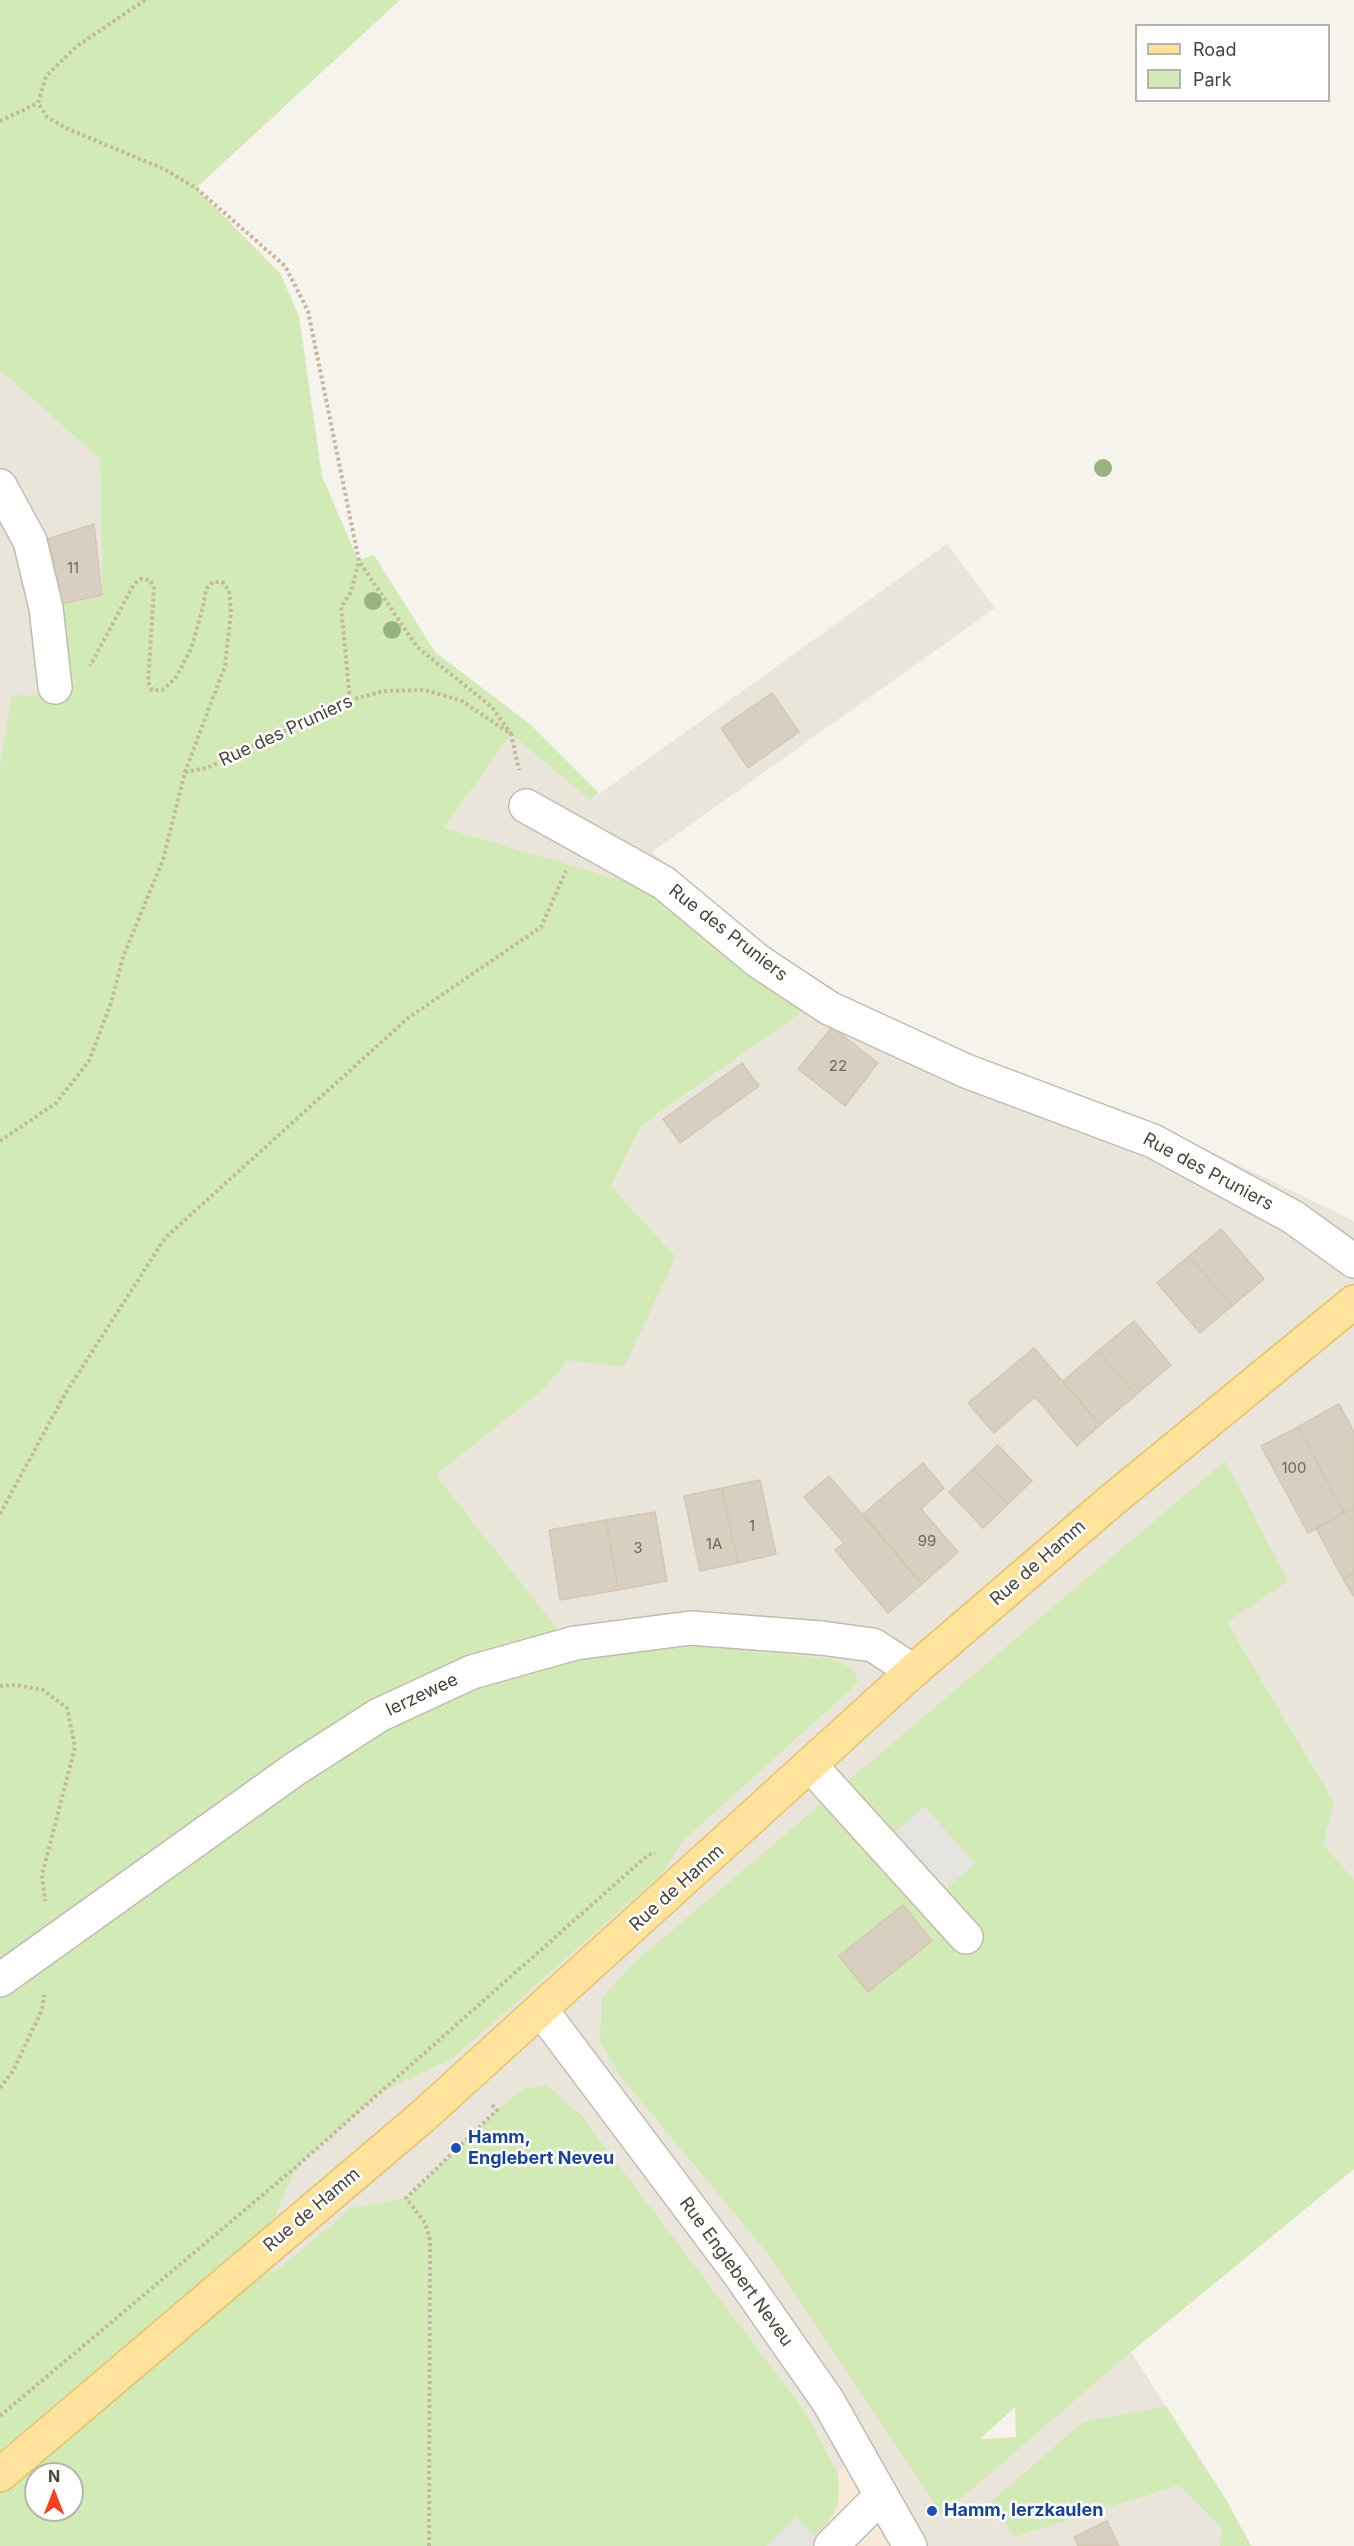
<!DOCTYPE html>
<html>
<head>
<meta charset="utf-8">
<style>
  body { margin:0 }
  #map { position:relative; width:1354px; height:2546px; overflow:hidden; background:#f6f3ec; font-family:Inter,sans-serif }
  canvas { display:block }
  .legend { position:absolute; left:1135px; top:24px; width:195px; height:78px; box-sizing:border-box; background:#fff; border:2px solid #b7b4b0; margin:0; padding:8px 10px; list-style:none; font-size:18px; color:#4b4439 }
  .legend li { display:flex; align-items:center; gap:12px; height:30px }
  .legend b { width:30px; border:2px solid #b7b4b0 }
  .north { position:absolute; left:24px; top:2462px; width:60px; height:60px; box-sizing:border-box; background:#fff; border:2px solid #b7b4b0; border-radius:50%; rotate:0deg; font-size:16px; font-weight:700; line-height:24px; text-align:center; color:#4b4439 }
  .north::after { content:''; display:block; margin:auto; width:21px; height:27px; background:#fc3f1d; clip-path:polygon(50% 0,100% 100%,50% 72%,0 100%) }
</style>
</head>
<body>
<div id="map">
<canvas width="1354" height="2546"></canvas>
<ul class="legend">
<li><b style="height:8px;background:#ffe39c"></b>Road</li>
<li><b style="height:16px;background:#d2eab5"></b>Park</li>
</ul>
<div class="north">N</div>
</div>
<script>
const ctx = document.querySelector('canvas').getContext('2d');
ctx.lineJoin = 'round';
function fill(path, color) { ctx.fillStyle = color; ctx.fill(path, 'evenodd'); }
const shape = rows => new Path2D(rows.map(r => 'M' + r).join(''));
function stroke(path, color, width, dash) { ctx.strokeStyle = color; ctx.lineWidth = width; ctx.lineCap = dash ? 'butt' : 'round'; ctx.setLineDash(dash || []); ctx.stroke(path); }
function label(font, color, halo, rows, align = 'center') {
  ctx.font = font + ' Inter,sans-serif'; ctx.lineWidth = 5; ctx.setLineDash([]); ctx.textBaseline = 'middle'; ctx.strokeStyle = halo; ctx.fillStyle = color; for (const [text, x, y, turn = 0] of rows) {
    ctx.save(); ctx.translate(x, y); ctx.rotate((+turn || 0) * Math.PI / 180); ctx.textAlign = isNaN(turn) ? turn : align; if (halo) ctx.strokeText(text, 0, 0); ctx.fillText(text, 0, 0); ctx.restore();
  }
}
fill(shape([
  [0,370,100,459,102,595,62,697,0,767],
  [947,544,995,608,652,852,764,952,835,996,975,1059,1166,1130,1354,1221,1354,1880,1322,1844,1334,1802,1227,1622,1225,1461,600,2041,619,2075,768,2254,942,2514,1131,2352,1228,2503,1251,2546,910,2546,857,2454,838,2473,804,2410,581,2115,547,2085,497,2110,406,2198,351,2208,274,2274,258,2255,297,2166,382,2092,452,2059,663,1873,682,1842,858,1683,856,1673,849,1666,831,1659,693,1645,577,1655,436,1475,543,1390,567,1360,676,1257,611,1186,641,1126,806,1009,534,856,444,828,511,734,591,800]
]), '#eae5da');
fill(shape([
  [857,2454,910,2546,767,2546,796,2517,814,2535,829,2521,838,2506,838,2473]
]), '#f7ead8');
fill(shape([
  [0,0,400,0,196,188,280,273,299,316,322,476,358,560,374,555,435,652,531,725,599,793,590,800,511,734,444,828,654,890,806,1009,641,1126,611,1186,676,1257,624,1367,567,1360,543,1390,436,1475,577,1654,693,1645,831,1659,849,1666,856,1673,858,1683,682,1842,663,1873,452,2059,382,2092,297,2166,258,2255,274,2273,351,2208,406,2198,497,2110,524,2089,547,2085,581,2115,804,2410,838,2473,839,2488,838,2506,829,2521,814,2536,796,2517,767,2546,0,2546,0,767,12,695,61,697,56,605,102,594,100,459,0,370],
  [36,2474,72,2474,72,2510,36,2510],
  [1225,1461,1288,1581,1227,1622,1334,1802,1323,1844,1354,1880,1354,2169,1131,2352,942,2515,768,2254,619,2075,600,2041,602,1998,635,1962],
  [1015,2407,1016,2437,982,2439,981,2438],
  [1166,2406,1228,2503,1251,2546,1220,2546,1222,2528,1180,2485,1014,2537,992,2501,1083,2422]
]), '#d2eab5');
fill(shape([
  [924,1806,975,1863,933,1901,882,1844],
  [796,2517,825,2546,767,2546]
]), '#e5e3e0');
const building = shape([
  [94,524,102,595,56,605,41,541,94,524],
  [772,693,799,732,748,768,721,728,772,693],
  [832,1027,878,1063,845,1106,798,1069,832,1027],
  [742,1063,759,1086,680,1143,663,1119,742,1063],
  [1221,1229,1264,1279,1232,1306,1189,1256,1221,1229],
  [1189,1256,1232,1306,1200,1333,1157,1283,1189,1256],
  [1134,1321,1171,1365,1136,1395,1098,1351,1134,1321],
  [1034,1348,1100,1425,1077,1446,1035,1397,994,1433,968,1403,1034,1348],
  [1098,1351,1136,1395,1100,1425,1063,1381,1098,1351],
  [1339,1404,1354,1432,1354,1508,1344,1513,1298,1427,1339,1404],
  [1298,1427,1344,1513,1308,1533,1261,1446,1298,1427],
  [998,1445,1032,1481,1008,1504,973,1469,998,1445],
  [923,1463,944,1488,921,1509,958,1552,922,1584,863,1514,923,1463],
  [973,1469,1008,1504,983,1528,949,1492,973,1469],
  [829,1476,922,1584,888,1613,835,1550,844,1543,804,1497,829,1476],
  [760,1480,776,1554,738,1563,722,1488,760,1480],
  [722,1488,738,1563,700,1571,684,1496,722,1488],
  [1354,1508,1354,1573,1343,1579,1316,1528,1354,1508],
  [655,1512,667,1581,618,1590,606,1520,655,1512],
  [606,1520,618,1590,560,1600,549,1530,606,1520],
  [1354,1573,1354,1596,1343,1579,1354,1573],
  [903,1905,932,1941,868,1992,839,1956,903,1905],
  [1107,2521,1119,2546,1078,2546,1074,2537,1107,2521]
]);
fill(building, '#d8cfc1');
stroke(building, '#d3c7b4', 1.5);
const minor = shape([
  [0,486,30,541,46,608,55,687],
  [526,806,664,883,758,961,829,1008,966,1071,1153,1141,1293,1217,1354,1261],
  [811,1766,966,1937],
  [0,1980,295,1769,379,1715,472,1672,575,1643,691,1628,821,1638,873,1645,913,1671],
  [542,2011,738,2272,828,2401,910,2546],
  [831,2546,881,2496]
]);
const major = shape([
  [0,2475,422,2117,913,1671,1111,1501,1354,1302]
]);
stroke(minor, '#c2bbae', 36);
stroke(major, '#e6c16a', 36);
stroke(shape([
  [145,0,77,46,46,76,38,103,47,117,68,129,164,169,196,188,285,266,308,311,359,561,417,647,492,707,511,734],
  [0,121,38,103],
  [350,700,341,607,351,592,359,561],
  [185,772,207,768,350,700,384,691,425,690,462,701,511,734,519,770],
  [0,1141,56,1103,89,1061,111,1003,123,957,163,860,185,772,225,666,231,612,229,590,222,582,213,582,206,589,203,607,191,649,175,679,162,690,152,690,148,682,154,588,150,580,141,579,134,584,90,666],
  [0,1514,65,1394,165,1238,408,1018,541,927,566,871],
  [0,1686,16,1685,43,1690,67,1708,75,1747,42,1875,45,1901],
  [0,2088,13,2071,42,2010,44,1995],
  [0,2416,297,2166,648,1855,655,1853],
  [429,2546,430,2240,425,2223,406,2198,497,2110,491,2104]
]), '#c4b79f', 4, [3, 3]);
stroke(minor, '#fff', 33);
stroke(major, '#ffe39c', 33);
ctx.fillStyle = '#97b381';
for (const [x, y] of [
  [1103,468],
  [373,601],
  [392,630]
]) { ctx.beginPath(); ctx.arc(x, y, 9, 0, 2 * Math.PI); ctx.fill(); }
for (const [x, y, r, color] of [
  [456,2148,6,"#1a4fb4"],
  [932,2511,6,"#1a4fb4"]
]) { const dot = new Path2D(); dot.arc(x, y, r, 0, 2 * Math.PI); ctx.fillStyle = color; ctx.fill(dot); stroke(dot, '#fff', 2); }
label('15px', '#6e675b', null, [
  ["11",73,568],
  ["22",838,1066],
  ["100",1294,1468],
  ["1",752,1526],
  ["99",927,1541],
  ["1A",714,1544],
  ["3",638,1548]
]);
label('18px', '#4b4439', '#fff', [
  ["Rue des Pruniers",286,731,-25],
  ["Rue des Pruniers",728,933,38],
  ["Rue des Pruniers",1208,1172,28],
  ["Rue de Hamm",1038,1563,-41],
  ["Ierzewee",422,1695,-25],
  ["Rue de Hamm",677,1888,-42],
  ["Rue de Hamm",312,2210,-40],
  ["Rue Englebert Neveu",736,2272,54]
]);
label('bold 18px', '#164399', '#fff', [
  ["Hamm,",468,2138],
  ["Englebert Neveu",468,2159],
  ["Hamm, Ierzkaulen",944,2511]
], 'left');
</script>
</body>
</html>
